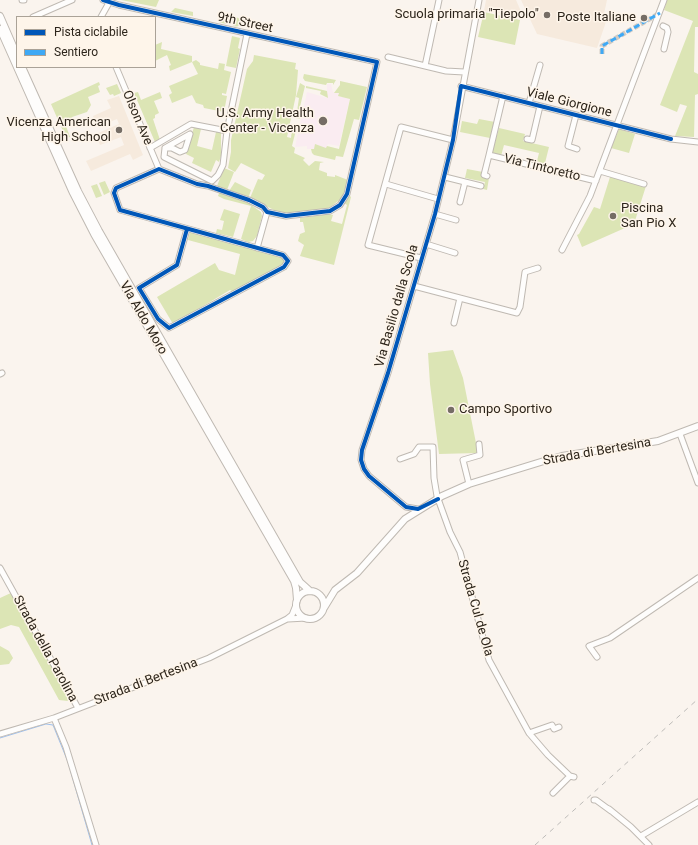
<!DOCTYPE html>
<html>
<head>
<meta charset="utf-8">
<style>
  body { margin:0 }
  #map { position:relative; width:698px; height:845px; overflow:hidden; background:#faf4ee; font-family:Roboto,sans-serif }
  canvas { display:block }
  .legend { position:absolute; left:16px; top:16px; width:140px; height:52px; box-sizing:border-box; background:#fef5ea; border:1px solid #aaa297; margin:0; padding:5px 7px; list-style:none; font-size:12px; color:#2d251b }
  .legend li { display:flex; align-items:center; gap:8px; height:20px }
  .legend b { width:20px; border:1px solid #aaa297 }
</style>
</head>
<body>
<div id="map">
<canvas width="698" height="845"></canvas>
<ul class="legend">
<li><b style="height:5px;background:#0057b8"></b>Pista ciclabile</li>
<li><b style="height:5px;background:#3fa9f5"></b>Sentiero</li>
</ul>
</div>
<script>
const ctx = document.querySelector('canvas').getContext('2d');
ctx.lineJoin = 'round';
function fill(path, color) { ctx.fillStyle = color; ctx.fill(path, 'evenodd'); }
const shape = rows => new Path2D(rows.map(r => 'M' + r).join(''));
function stroke(path, color, width, dash) { ctx.strokeStyle = color; ctx.lineWidth = width; ctx.lineCap = dash ? 'butt' : 'round'; ctx.setLineDash(dash || []); ctx.stroke(path); }
function label(font, color, halo, rows, align = 'center') {
  ctx.font = font + ' Roboto,sans-serif'; ctx.lineWidth = 3; ctx.setLineDash([]); ctx.textBaseline = 'middle'; ctx.strokeStyle = halo; ctx.fillStyle = color; for (const [text, x, y, turn = 0] of rows) {
    ctx.save(); ctx.translate(x, y); ctx.rotate((+turn || 0) * Math.PI / 180); ctx.textAlign = isNaN(turn) ? turn : align; if (halo) ctx.strokeText(text, 0, 0); ctx.fillText(text, 0, 0); ctx.restore();
  }
}
fill(shape([
  [486,0,516,0,523,16,484,11],
  [521,0,607,0,604,14,607,19,597,48,537,34],
  [119,96,143,155,133,160,130,154,91,171,86,161,124,145,121,137,100,145,96,134,119,124,117,119,97,127,93,116,111,108,107,100]
]), '#f6eadd');
fill(shape([
  [327,84,331,84,333,92,339,93,338,96,350,98,339,146,328,144,326,148,314,149,307,149,307,146,295,147,307,92,327,98]
]), '#faecf1');
fill(shape([
  [121,0,159,0,156,7],
  [667,0,698,0,698,27,695,27,694,72,698,74,698,94,695,95,694,137,675,136,687,106,680,104,677,112,660,105,693,21,664,10],
  [175,8,193,12,193,16,171,12],
  [484,12,520,20,515,45,478,37],
  [219,15,231,17,230,22,226,24,218,22],
  '231.5 22a4.5 4.5 0 1 1 9 0a4.5 4.5 0 1 1-9 0Z',
  [232,36,240,38,238,48,240,49,236,68,226,66],
  [162,42,161,49,192,56,192,62,196,60,200,63,200,65,218,69,219,63,225,64,224,70,231,72,226,94,222,93,222,95,227,96,224,112,204,108,203,105,196,103,192,95,172,103,169,95,172,93,169,86,198,74,192,62,170,71,169,66,171,65,167,55,155,61,155,45],
  [254,55,296,63,295,69,298,70,296,95,287,137,291,138,292,129,296,130,292,146,295,148,294,153,305,158,303,160,309,166,315,161,324,162,320,163,319,170,327,173,327,176,335,177,335,175,348,180,343,197,328,209,287,214,276,211,250,198,258,179,262,180,265,175,241,163,235,172,228,168,231,152,231,140,247,69,253,61],
  [304,74,336,80,333,85,333,83,327,83,326,85,305,81,303,78],
  [340,81,367,87,359,120,354,119,343,157,336,156,335,160,314,155,312,153,311,149,314,149,315,144,326,148,327,146,339,149,350,99,338,96,339,93,334,93,340,85],
  [99,82,100,85,98,86,100,92,88,97,91,105,87,112,72,117,74,123,66,126,70,137,66,138,51,104],
  [300,83,305,86,299,111,301,111,300,119,296,118,299,98,296,97],
  [117,84,121,93,114,96,113,94,110,95,106,88],
  [306,86,327,91,328,98,320,94,321,91,306,88],
  [138,92,141,100,160,92,162,98,154,101,159,113,155,115,155,118,153,119,160,140,155,142,134,93],
  [479,119,495,122,490,138,460,132,462,121,477,124],
  [194,127,201,129,197,146,212,150,216,132,221,132,221,156,219,162,216,160,211,172,192,163,194,158,186,154],
  [499,128,525,134,523,141,549,147,544,167,536,165,539,153,504,145,501,156,492,153],
  [619,129,635,134,629,153,611,148],
  [224,168,234,172,227,190,229,191,235,182,251,190,247,202,261,212,262,216,257,236,253,241,248,242,241,239,251,206,224,199,218,196,221,188,217,186],
  [467,169,483,172,482,177,489,178,487,190,483,189,485,182,465,178],
  [610,177,646,186,634,224,582,247,577,235,579,234,594,207,600,209],
  [105,181,110,192,104,195,99,183],
  [97,184,102,196,96,198,91,186],
  [350,196,351,197,334,265,300,256,304,245,298,241,300,234,305,232,303,222,300,222,300,218,329,214,333,215,331,221,342,224,347,205,344,203],
  [224,209,240,214,233,237,216,233,217,229,222,230,224,221,220,220],
  [190,232,284,258,286,261,284,265,234,292,230,290,173,324,157,297,215,263,219,270,235,275,240,254,188,240],
  [453,350,463,378,478,453,439,454,430,384,428,353],
  [13,592,72,698,68,701,59,700,19,627,11,625,0,629,0,598],
  [0,646,9,651,13,658,9,664,0,665]
]), '#dce5b5');
stroke(shape([
  [0,738,46,724,53,725,68,762,92,845]
]), '#9ec0ee', 1);
stroke(shape([
  [602,54,602,46,660,13]
]), '#d1cbc4', 5, [5, 2.5]);
const minor = shape([
  [22,0,24,0],
  [103,0,119,5,377,62,347,194,340,205,330,211,286,216,267,212,263,207,249,200,208,186,197,184,159,169,116,188,114,193,120,210,283,255,288,261,284,267,169,328,158,319,139,288,177,265,187,229],
  [33,17,72,0],
  [101,17,110,1],
  [663,26,667,28,668,32,664,49],
  [388,57,446,71,464,72],
  [425,66,439,0],
  [116,67,159,169],
  [461,86,671,139,698,142],
  [503,96,489,155,596,181],
  [529,103,540,65],
  [576,115,568,146,577,149],
  [527,139,532,140,540,106],
  [150,148,191,124,227,131,247,34],
  [165,148,190,134,185,150,180,152,172,148,165,148,164,157,212,181,218,175,223,165,227,131],
  [600,171,644,184],
  [487,176,484,175,489,155],
  [445,177,481,186],
  [386,184,438,199],
  [460,202,465,182],
  [435,214,456,220],
  [426,244,455,253],
  [257,248,267,212],
  [562,250,590,196,664,0],
  [421,258,368,245,401,127,453,140],
  [414,286,517,313,520,307,525,272,538,268],
  [454,323,460,298],
  [0,374,2,373],
  [680,434,698,483],
  [400,459,414,454,419,447,433,447,434,478,437,496,450,532,460,552,489,660,529,733,548,755,570,776,574,777],
  [469,484,463,460,480,455,479,444],
  [418,509,406,507,369,476,364,469,361,460,362,450,388,373,435,214,453,140,479,0],
  [0,568,78,708],
  [288,619,306,618],
  [597,657,589,646,610,638,698,578],
  [54,718,66,747,96,845],
  [529,733,552,725,554,729,559,727],
  [0,734,54,718,209,658,287,619,292,615,296,605],
  [553,793,570,776],
  [594,800,596,800,611,811],
  [609,809,631,827,649,845],
  [641,836,698,802]
]);
const major = shape([
  [0,16,17,55],
  [0,29,73,193,94,234,294,581,296,588,297,600],
  [22,67,78,191,99,231,300,582,310,591],
  '296 605a14 14 0 1 1 28 0a14 14 0 1 1-28 0Z',
  [324,608,335,590,357,573,405,519,442,496,469,484,544,461,562,456,658,441,698,426]
]);
stroke(minor, '#bfb9b2', 7);
stroke(major, '#bfb9b2', 8);
stroke(minor, '#fefdfc', 5);
stroke(major, '#fefdfc', 6);
stroke(shape([
  [535,845,698,699]
]), '#bdbbb8', 1, [5, 5]);
stroke(shape([
  [602,54,602,46,660,13]
]), '#3fa9f5', 3, [6, 3]);
stroke(shape([
  [103,0,119,5,377,62,347,194,340,205,330,211,286,216,267,212,263,207,249,200,208,186,197,184,159,169,116,188,114,193,120,210,283,255,288,261,284,267,169,328,158,319,139,288,177,265,187,229],
  [438,499,418,509,406,507,369,476,364,469,361,460,362,450,388,373,435,214,453,140,461,86,671,139]
]), '#0057b8', 4);
for (const [x, y, r, color] of [
  [547,15,4,"#756d65"],
  [644,18,4,"#756d65"],
  [323,121,5,"#756d65"],
  [119,130,4,"#756d65"],
  [613,216,4,"#756d65"],
  [451,410,4,"#756d65"]
]) { const dot = new Path2D(); dot.arc(x, y, r, 0, 2 * Math.PI); ctx.fillStyle = color; ctx.fill(dot); stroke(dot, '#fef5ea', 1.5); }
label('13px', '#2d251b', '#fef5ea', [
  ["Scuola primaria \"Tiepolo\"",539,15],
  ["Poste Italiane",636,18],
  ["U.S. Army Health",314,114],
  ["Center - Vicenza",314,129],
  ["Vicenza American",111,123],
  ["High School",111,138],
  ["Piscina",621,209,"left"],
  ["San Pio X",621,224,"left"],
  ["Campo Sportivo",459,410,"left"]
], 'right');
label('13px', '#2d251b', '#fef5ea', [
  ["9th Street",245,23,12],
  ["Viale Giorgione",569,103,14],
  ["Olson Ave",137,118,67],
  ["Via Tintoretto",542,168,14],
  ["Via Basilio dalla Scola",397,306,-74],
  ["Via Aldo Moro",143,318,60],
  ["Strada di Bertesina",597,452,-10],
  ["Strada Cul de Ola",475,608,74],
  ["Strada della Parolina",45,649,61],
  ["Strada di Bertesina",146,682,-21]
]);
</script>
</body>
</html>
